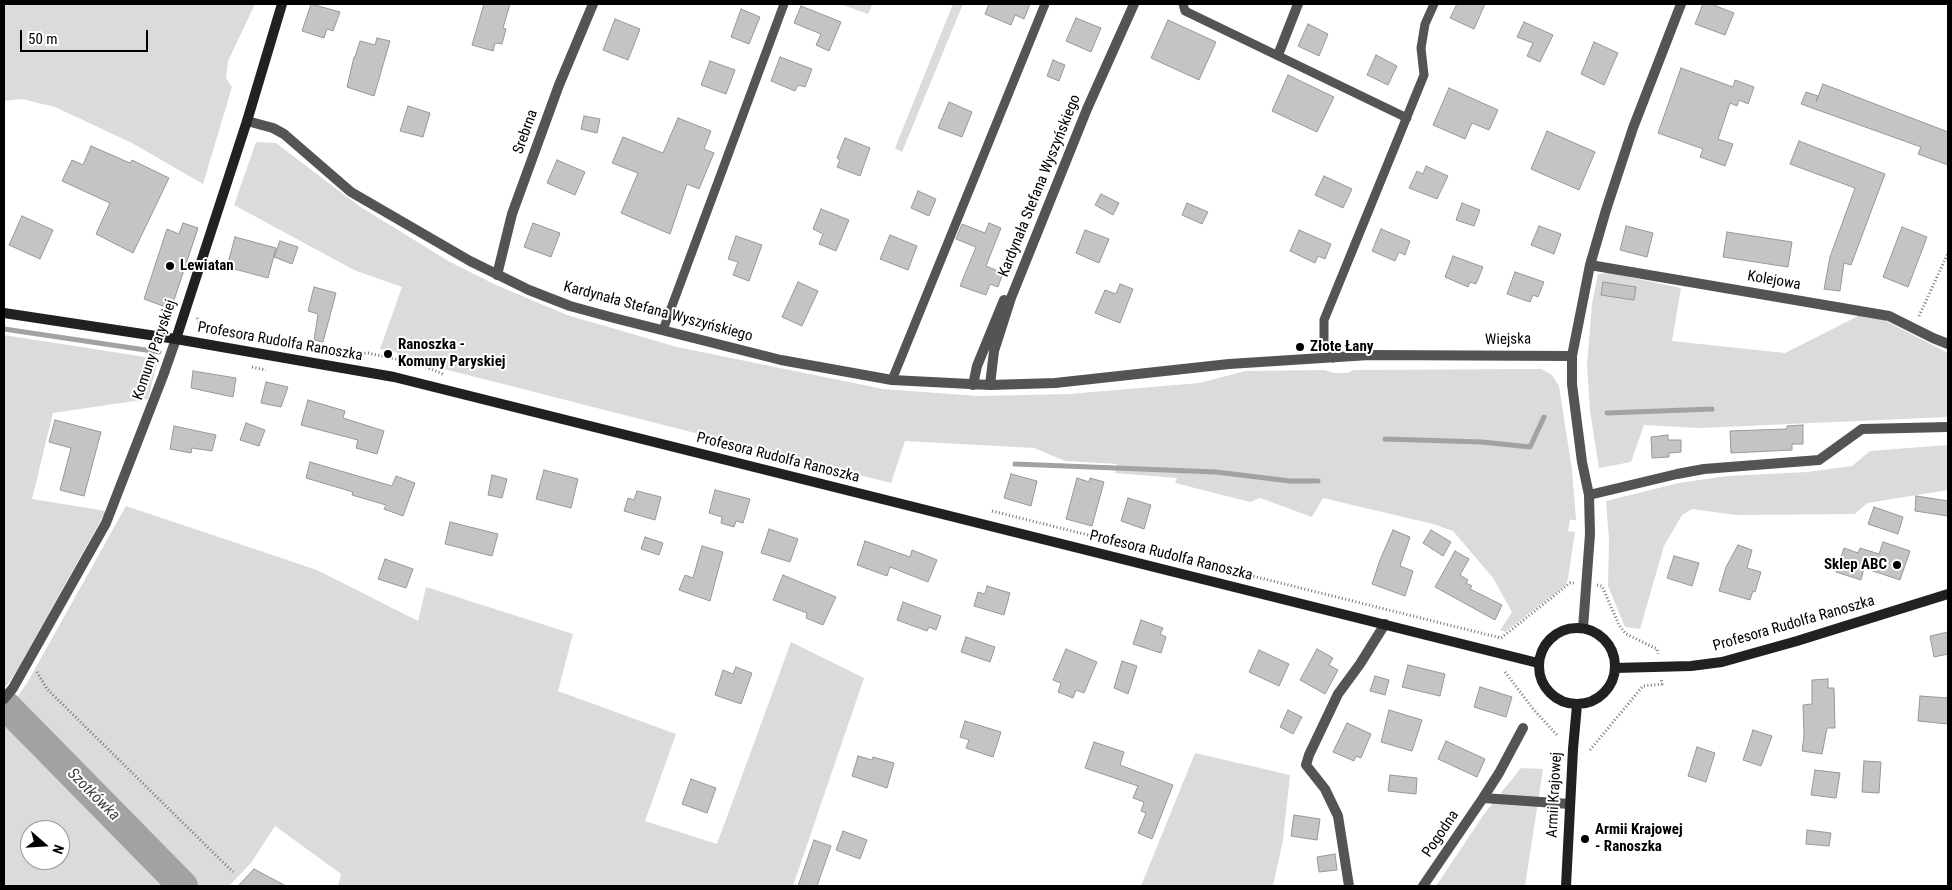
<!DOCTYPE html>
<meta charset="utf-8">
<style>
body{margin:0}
#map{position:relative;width:1952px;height:890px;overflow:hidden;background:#fff;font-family:"Roboto Condensed",sans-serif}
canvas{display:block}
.frame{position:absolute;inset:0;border:5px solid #000;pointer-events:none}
.north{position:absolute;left:20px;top:820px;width:50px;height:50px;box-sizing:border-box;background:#fff;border:1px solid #999;border-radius:50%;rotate:109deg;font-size:14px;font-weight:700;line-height:20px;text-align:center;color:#000}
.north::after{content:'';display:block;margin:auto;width:18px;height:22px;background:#000;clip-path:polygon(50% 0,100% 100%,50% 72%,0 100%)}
.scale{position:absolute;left:20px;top:30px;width:128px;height:22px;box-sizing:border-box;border:2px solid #000;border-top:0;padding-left:6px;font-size:15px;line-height:18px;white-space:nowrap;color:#000;-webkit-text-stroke:4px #fff;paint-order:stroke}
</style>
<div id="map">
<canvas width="1952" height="890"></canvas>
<div class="frame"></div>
<div class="north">N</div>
<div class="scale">50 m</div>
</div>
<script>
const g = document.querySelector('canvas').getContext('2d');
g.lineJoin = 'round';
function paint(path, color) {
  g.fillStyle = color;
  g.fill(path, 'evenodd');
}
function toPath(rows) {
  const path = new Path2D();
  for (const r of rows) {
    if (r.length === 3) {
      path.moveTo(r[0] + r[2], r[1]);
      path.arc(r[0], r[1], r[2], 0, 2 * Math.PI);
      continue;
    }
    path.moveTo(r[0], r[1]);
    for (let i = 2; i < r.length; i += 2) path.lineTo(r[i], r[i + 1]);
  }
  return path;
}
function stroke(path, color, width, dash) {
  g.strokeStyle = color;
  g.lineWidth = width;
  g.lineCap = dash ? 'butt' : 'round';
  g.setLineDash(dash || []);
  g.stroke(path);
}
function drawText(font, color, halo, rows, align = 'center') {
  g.font = font + ' "Roboto Condensed",sans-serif';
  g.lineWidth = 4;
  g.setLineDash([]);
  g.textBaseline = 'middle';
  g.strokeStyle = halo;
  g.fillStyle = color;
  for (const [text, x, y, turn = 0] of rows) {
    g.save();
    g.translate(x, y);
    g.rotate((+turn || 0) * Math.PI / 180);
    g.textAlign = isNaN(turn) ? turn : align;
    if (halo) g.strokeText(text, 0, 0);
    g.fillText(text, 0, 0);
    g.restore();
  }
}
const green = toPath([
 [4,4,255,4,228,61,226,78,232,87,203,184,132,143,55,107,22,99,4,101],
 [840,4,869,4,872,5,868,14],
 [953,4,963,4,902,152,895,148],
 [256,142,276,143,359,206,450,262,496,285,567,315,677,347,883,389,978,396,1069,394,1199,383,1246,371,1324,370,1334,373,1347,373,1354,370,1541,369,1552,375,1559,386,1572,470,1576,520,1570,520,1568,531,1575,532,1568,578,1566,585,1505,632,1500,630,1512,612,1493,578,1453,531,1433,524,1323,498,1312,517,1260,498,1250,502,1175,483,1177,478,1115,473,1117,464,1065,461,1034,448,905,441,891,483,397,357,397,352,380,349,402,287,354,270,234,205],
 [1610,273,1681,288,1672,341,1785,353,1862,314,1880,318,1948,353,1948,417,1699,428,1644,425,1631,462,1599,468,1590,411,1587,365,1592,304,1598,274],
 [4,335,158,359,148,399,53,413,32,499,106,511,16,672,4,689],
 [1948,445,1948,490,1867,503,1855,514,1736,515,1692,509,1682,515,1664,546,1640,629,1625,627,1608,586,1609,540,1606,501,1679,483,1727,476,1807,472,1852,466,1870,451],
 [126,506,317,570,418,621,426,587,573,634,558,691,676,734,645,821,717,844,791,642,864,678,793,886,338,886,341,874,275,826,251,863,229,886,4,886,4,711,17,697,27,683],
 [30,830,60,830,60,860,30,860],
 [1195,753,1290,775,1283,840,1273,886,1141,886],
 [1521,768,1543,769,1525,886,1436,886,1484,814]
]);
const stream = toPath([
 [4,329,159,352],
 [1607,413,1712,409],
 [1385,439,1482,442,1530,447,1544,417],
 [1015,464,1216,472,1290,481,1318,481]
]);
const river = toPath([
 [4,704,183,886]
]);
const building = toPath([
 [311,4,340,12,333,31,327,29,324,38,302,31,311,4],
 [484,4,510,4,503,28,506,29,502,44,495,43,493,51,472,45,484,4],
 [989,4,1030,4,1024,19,1015,15,1011,25,985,14,989,4],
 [1457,4,1485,4,1474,29,1450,18,1457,4],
 [1703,4,1711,4,1734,13,1725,35,1695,24,1703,4],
 [801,6,841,22,829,51,816,45,821,34,794,23,801,6],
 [741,9,760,17,749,44,731,37,741,9],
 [1076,18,1101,28,1091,52,1066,41,1076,18],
 [615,19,640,29,628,60,603,50,615,19],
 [1168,20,1216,42,1199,80,1151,58,1168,20],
 [1524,22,1553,35,1540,62,1527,56,1533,43,1517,37,1524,22],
 [1308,24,1328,34,1319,56,1298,46,1308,24],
 [377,38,390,41,374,96,347,87,354,57,355,57,360,41,375,45,377,38],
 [1594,42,1618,53,1604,85,1581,74,1594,42],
 [1376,55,1397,66,1388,85,1367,75,1376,55],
 [780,57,812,69,805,87,798,85,795,91,771,81,780,57],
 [1053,60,1065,65,1059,81,1047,76,1053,60],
 [710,61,735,70,726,94,701,85,710,61],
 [1681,68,1733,87,1735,80,1754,87,1748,104,1739,100,1737,106,1730,103,1718,139,1733,144,1725,166,1700,157,1703,149,1658,133,1681,68],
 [1288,75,1334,97,1317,132,1272,111,1288,75],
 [1823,84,1948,132,1948,165,1918,154,1921,147,1801,104,1806,92,1818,96,1816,102,1823,84],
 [1449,88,1498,110,1489,130,1472,123,1465,139,1433,125,1449,88],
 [949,102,972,112,962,137,938,128,949,102],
 [408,106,430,113,423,137,400,131,408,106],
 [584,116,600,119,597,133,581,129,584,116],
 [678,118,711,131,704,149,714,153,699,189,687,184,670,234,621,213,638,173,612,163,623,137,663,153,678,118],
 [1547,131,1595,152,1579,190,1531,169,1547,131],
 [845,138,870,148,860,176,837,167,840,160,837,158,845,138],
 [1799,141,1885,174,1851,265,1844,263,1840,291,1824,289,1830,257,1855,188,1790,164,1799,141],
 [91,146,130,163,132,160,169,178,133,253,96,234,110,203,62,181,72,160,83,165,91,146],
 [557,160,585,172,575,195,547,183,557,160],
 [1426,166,1448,176,1437,199,1409,188,1417,171,1423,174,1426,166],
 [1324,176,1352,189,1343,208,1315,195,1324,176],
 [918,191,936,199,929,216,911,208,918,191],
 [1101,194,1119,203,1113,215,1095,205,1101,194],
 [1187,203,1208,212,1202,224,1182,215,1187,203],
 [1462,203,1480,210,1474,226,1456,220,1462,203],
 [821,209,849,220,836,251,819,244,823,234,813,229,821,209],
 [22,216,53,230,40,259,9,245,22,216],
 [183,223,198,228,171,309,144,299,167,229,179,234,183,223],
 [533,223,560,233,551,257,524,247,533,223],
 [989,223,1001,228,986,266,1003,273,998,287,990,284,986,295,960,286,976,247,956,239,962,224,985,233,989,223],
 [1539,226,1561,234,1554,254,1531,245,1539,226],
 [1626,226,1653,233,1647,257,1620,250,1626,226],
 [1902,227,1927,237,1908,287,1883,277,1902,227],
 [1381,229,1410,241,1405,255,1399,252,1395,261,1372,251,1381,229],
 [1085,230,1109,239,1099,263,1076,253,1085,230],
 [1299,230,1331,244,1325,259,1318,256,1315,263,1290,251,1299,230],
 [1727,232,1792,242,1788,267,1723,257,1727,232],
 [890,235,917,246,908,270,880,259,890,235],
 [736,236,762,245,749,281,733,275,738,262,728,259,736,236],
 [235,237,276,248,268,278,227,267,235,237],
 [280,241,298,247,292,264,274,257,280,241],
 [1453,256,1483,267,1476,284,1470,282,1468,287,1445,277,1453,256],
 [1515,272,1544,282,1538,297,1533,295,1530,302,1507,294,1515,272],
 [798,282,818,291,802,326,782,317,798,282],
 [1603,282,1636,287,1634,300,1601,295,1603,282],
 [1120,284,1133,289,1120,323,1095,313,1105,290,1116,294,1120,284],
 [314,287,336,293,323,342,314,340,318,314,308,311,314,287],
 [193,371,236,378,233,397,191,388,193,371],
 [266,382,288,387,281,407,261,403,266,382],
 [308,400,345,411,343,418,384,431,377,454,356,448,358,440,301,425,308,400],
 [55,420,101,432,84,496,60,490,71,448,49,442,55,420],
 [246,423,265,430,259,446,240,440,246,423],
 [1803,425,1803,444,1792,444,1792,450,1731,453,1730,431,1787,429,1787,426,1803,425],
 [174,426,216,435,212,451,192,448,191,453,170,449,174,426],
 [1668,435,1668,440,1681,440,1681,452,1669,453,1669,457,1652,458,1651,437,1668,435],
 [310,462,392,486,396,476,415,483,403,516,384,509,386,505,352,495,353,492,306,478,310,462],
 [544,470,578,479,571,508,536,499,544,470],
 [1011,474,1037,481,1031,506,1004,498,1011,474],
 [492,475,507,479,502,498,488,495,492,475],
 [1077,478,1089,482,1090,478,1104,482,1092,526,1066,519,1077,478],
 [715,490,750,499,743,523,736,521,734,527,721,523,722,517,709,513,715,490],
 [637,491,661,497,655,520,624,511,628,498,634,500,637,491],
 [1916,496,1948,501,1948,516,1915,511,1916,496],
 [1128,498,1151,505,1144,529,1121,521,1128,498],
 [1874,507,1903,517,1898,534,1868,524,1874,507],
 [450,522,498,534,492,556,445,544,450,522],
 [769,529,798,539,790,562,761,553,769,529],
 [1393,530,1410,537,1400,566,1413,571,1405,596,1372,584,1380,560,1393,530],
 [1431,530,1451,542,1443,556,1423,543,1431,530],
 [645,537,663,543,659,555,641,549,645,537],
 [865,541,910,557,912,550,937,560,928,582,890,567,887,576,857,565,865,541],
 [1883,542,1910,551,1900,580,1864,568,1861,580,1836,572,1844,548,1858,553,1860,548,1879,554,1883,542],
 [1738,545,1752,550,1747,568,1761,572,1755,592,1753,591,1750,600,1719,591,1726,567,1738,545],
 [702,546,723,552,710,601,679,590,685,575,693,578,702,546],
 [1455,551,1469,559,1460,575,1468,580,1466,583,1472,586,1470,589,1502,605,1495,620,1435,587,1455,551],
 [1674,556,1699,563,1692,586,1667,578,1674,556],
 [385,559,413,569,406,588,378,579,385,559],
 [783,575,836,597,823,625,806,618,807,613,773,600,783,575],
 [987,586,1010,593,1004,615,974,606,978,592,985,594,987,586],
 [903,602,941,616,936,630,929,627,927,631,897,620,903,602],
 [1141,620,1163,628,1160,634,1166,637,1161,653,1133,644,1141,620],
 [1948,632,1948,654,1934,657,1930,636,1948,632],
 [966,637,995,647,990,662,961,652,966,637],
 [1066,649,1097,662,1084,693,1076,690,1073,698,1058,692,1061,683,1053,680,1066,649],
 [1317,649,1333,658,1329,665,1338,670,1325,694,1300,680,1317,649],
 [1259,650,1289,664,1279,686,1249,672,1259,650],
 [1122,661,1137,666,1128,694,1114,688,1122,661],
 [1408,665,1445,674,1440,696,1402,687,1408,665],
 [736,667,752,673,741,704,715,695,723,670,733,674,736,667],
 [1375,676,1389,680,1385,695,1370,691,1375,676],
 [1828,679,1828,688,1834,688,1835,728,1827,728,1822,754,1802,751,1804,736,1803,705,1812,704,1812,680,1828,679],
 [1480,687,1512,697,1506,717,1474,707,1480,687],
 [1920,696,1948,698,1948,724,1918,721,1920,696],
 [1288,710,1302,717,1293,734,1280,727,1288,710],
 [1389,710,1422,720,1412,751,1381,742,1389,710],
 [965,721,1001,732,993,757,966,748,969,740,960,737,965,721],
 [1347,723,1371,734,1361,758,1356,756,1354,761,1333,752,1347,723],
 [1753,730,1772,736,1761,766,1743,760,1753,730],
 [1446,741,1485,759,1477,777,1438,759,1446,741],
 [1094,742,1124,752,1120,765,1173,785,1152,839,1138,833,1146,813,1141,811,1144,802,1133,798,1138,786,1085,768,1094,742],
 [1697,747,1715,753,1706,782,1688,776,1697,747],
 [858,756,872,760,873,757,894,763,887,788,852,776,858,756],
 [1864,761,1881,762,1879,793,1862,792,1864,761],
 [1815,770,1840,773,1836,798,1811,795,1815,770],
 [1390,775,1417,778,1416,794,1388,791,1390,775],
 [691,779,716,788,707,813,682,804,691,779],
 [1294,815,1320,819,1317,840,1291,836,1294,815],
 [1807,830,1831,833,1829,846,1806,844,1807,830],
 [843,831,867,840,860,859,836,850,843,831],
 [814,840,831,846,817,886,798,886,814,840],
 [1335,854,1337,870,1319,872,1317,857,1335,854],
 [254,869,286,886,238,886,254,869]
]);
const path = toPath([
 [1919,316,1948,253],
 [197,318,203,330],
 [347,354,368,353,419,364,445,375],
 [252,367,266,370],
 [992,511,1501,638,1570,583,1574,583],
 [1597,585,1602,586,1619,625,1626,634,1657,649,1658,654],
 [37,672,47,689,233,872],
 [1505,672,1534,710,1557,735],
 [1590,750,1643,686,1662,684,1661,678]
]);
const lane = toPath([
 [1183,4,1185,11,1407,118],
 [663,330,784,4],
 [1333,358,1324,342,1324,320,1424,75,1421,48,1425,24,1434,4],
 [892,380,1045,4]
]);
const street = toPath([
 [1278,55,1298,4],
 [247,121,273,128,284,134,351,192,470,261,529,290,570,306,614,318,781,360,892,380,990,385,1055,383,1229,364,1369,355,1572,356],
 [1590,265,1889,316,1933,338,1948,344],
 [497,275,512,214,559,85,593,4],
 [973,385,977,366,1004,300],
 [990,385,994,351,1011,298,1087,109,1134,4],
 [1589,495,1582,462,1572,384,1572,356,1590,265,1606,210,1633,128,1681,4],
 [1583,628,1590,534,1589,495,1677,474,1704,469,1819,460,1862,429,1948,427],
 [4,699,13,688,106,523,163,376,176,339],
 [1483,798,1499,773,1523,728],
 [1349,886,1338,816,1325,789,1306,765,1309,755,1338,694,1360,664,1385,624],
 [1423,886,1483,798,1570,804]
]);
const secondary = toPath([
 [4,313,176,339,394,377,1538,663],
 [176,339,247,121,282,4],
 [1577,666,38],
 [1615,668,1691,666,1722,662,1797,641,1948,594],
 [1566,886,1573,749,1577,705]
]);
const markers = [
 [170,266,5,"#000"],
 [1300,347,5,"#000"],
 [388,354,5,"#000"],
 [1897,565,5,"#000"],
 [1585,839,5,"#000"]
];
const streetNames = [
 ["Srebrna",526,132,-70],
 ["Kardynała Stefana Wyszyńskiego",1040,186,-68],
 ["Kolejowa",1774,281,10],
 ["Kardynała Stefana Wyszyńskiego",658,312,15],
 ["Wiejska",1508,340,-1],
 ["Profesora Rudolfa Ranoszka",280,342,10],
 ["Komuny Paryskiej",155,350,-71],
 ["Profesora Rudolfa Ranoszka",778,458,14],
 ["Profesora Rudolfa Ranoszka",1171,556,14],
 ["Profesora Rudolfa Ranoszka",1794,624,-16],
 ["Armii Krajowej",1555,795,-87],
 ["Pogodna",1441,834,-56]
];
const poiNames = [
 ["Lewiatan",180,266],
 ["Ranoszka -",398,345],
 ["Komuny Paryskiej",398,362],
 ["Złote Łany",1310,347],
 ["Sklep ABC",1887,565,"right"],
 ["Armii Krajowej",1595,830],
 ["- Ranoszka",1595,847]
];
const waterNames = [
 ["Szotkówka",93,795,45]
];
paint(green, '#dbdbdb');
stroke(stream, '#a2a2a2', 5);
stroke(river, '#a2a2a2', 30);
paint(building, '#c4c4c4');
stroke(building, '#989898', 1);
stroke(path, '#767676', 3, [1, 2.5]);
stroke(lane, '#545454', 9);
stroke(street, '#545454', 10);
stroke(secondary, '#212121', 10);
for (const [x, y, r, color] of markers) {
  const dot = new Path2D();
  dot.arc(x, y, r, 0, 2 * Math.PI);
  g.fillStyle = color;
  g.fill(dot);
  stroke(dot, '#fff', 2);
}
drawText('15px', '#000', '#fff', streetNames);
drawText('bold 15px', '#000', '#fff', poiNames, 'left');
drawText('italic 16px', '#434343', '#fff', waterNames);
</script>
